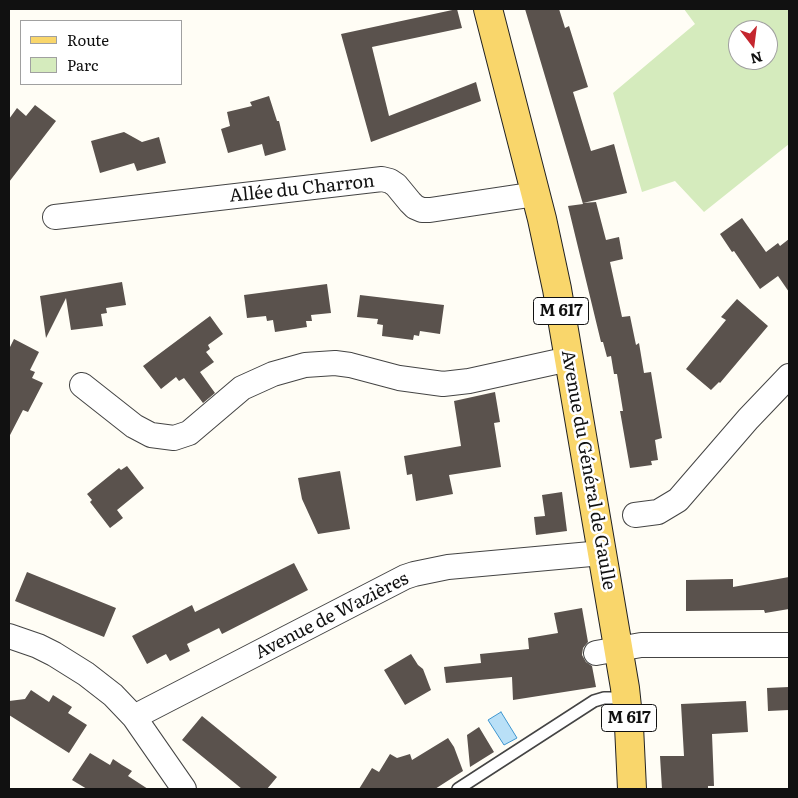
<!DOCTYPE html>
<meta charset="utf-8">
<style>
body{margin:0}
#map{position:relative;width:798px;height:798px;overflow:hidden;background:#fffdf5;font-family:Literata,serif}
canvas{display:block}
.frame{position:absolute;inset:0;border:10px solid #111;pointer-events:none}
.legend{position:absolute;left:20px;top:20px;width:162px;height:65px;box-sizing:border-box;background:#fff;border:1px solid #a0a0a0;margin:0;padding:6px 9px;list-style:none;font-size:15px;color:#111}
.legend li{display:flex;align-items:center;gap:10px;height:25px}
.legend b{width:25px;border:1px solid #a0a0a0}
.north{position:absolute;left:728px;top:20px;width:50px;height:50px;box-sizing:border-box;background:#fff;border:1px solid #a0a0a0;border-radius:50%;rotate:165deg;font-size:14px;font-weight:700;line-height:20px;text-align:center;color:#111}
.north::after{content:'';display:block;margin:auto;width:18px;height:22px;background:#c4262e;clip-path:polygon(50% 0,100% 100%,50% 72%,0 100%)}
</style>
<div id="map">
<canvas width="798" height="798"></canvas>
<div class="frame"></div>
<ul class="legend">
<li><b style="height:6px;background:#f9d66b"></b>Route</li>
<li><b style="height:14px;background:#d5ebbd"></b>Parc</li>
</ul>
<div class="north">N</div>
</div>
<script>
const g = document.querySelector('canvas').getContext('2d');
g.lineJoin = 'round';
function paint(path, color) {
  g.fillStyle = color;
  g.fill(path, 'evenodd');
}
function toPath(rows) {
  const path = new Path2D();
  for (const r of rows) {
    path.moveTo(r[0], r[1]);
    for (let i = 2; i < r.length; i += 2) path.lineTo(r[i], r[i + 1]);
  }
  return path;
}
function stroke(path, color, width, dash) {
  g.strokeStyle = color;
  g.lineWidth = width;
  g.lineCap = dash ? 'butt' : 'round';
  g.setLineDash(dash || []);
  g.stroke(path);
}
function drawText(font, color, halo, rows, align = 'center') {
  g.font = font + ' Literata,serif';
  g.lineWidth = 5;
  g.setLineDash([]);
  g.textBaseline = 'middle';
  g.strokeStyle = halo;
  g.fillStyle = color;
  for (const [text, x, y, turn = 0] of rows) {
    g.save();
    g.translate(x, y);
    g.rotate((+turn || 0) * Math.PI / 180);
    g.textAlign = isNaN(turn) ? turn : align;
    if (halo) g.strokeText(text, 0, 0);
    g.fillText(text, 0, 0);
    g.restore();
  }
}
const green = toPath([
 [684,9,789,9,789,144,704,212,675,181,642,192,613,93,695,24],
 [738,30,768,30,768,60,738,60]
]);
const water = toPath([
 [501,712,517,738,504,745,488,720,501,712]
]);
const building = toPath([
 [457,9,462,28,372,47,389,116,476,82,481,101,371,142,341,34],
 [525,9,559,9,565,28,569,26,588,87,573,92,591,151,614,144,627,193,583,203,596,202,606,240,619,237,623,259,610,262,622,317,630,316,636,345,639,343,644,373,651,372,662,438,655,440,658,460,651,461,652,465,630,468,620,411,623,411,617,374,614,374,611,356,607,357,603,342,601,342,568,206,583,204],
 [269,96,277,121,279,121,286,150,265,156,262,144,228,153,221,129,230,126,227,112,252,106,250,102],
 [35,105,56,121,9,182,9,119,17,108,26,116],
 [124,132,142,142,159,137,166,163,137,171,134,163,100,173,91,141],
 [742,218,766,252,778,243,780,246,789,239,789,292,778,276,760,289,734,251,732,252,720,234],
 [122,282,126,305,106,308,107,313,101,314,103,326,71,330,66,298,46,338,40,296],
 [327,284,331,313,311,315,312,321,306,321,307,327,275,332,273,320,267,321,266,316,247,318,244,295],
 [360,295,444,305,440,334,420,331,419,336,414,335,413,340,382,336,383,325,377,324,378,319,357,317],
 [737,299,768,326,720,383,719,382,711,390,686,369,726,320,721,317],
 [210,316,223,334,208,345,210,349,206,352,214,362,200,372,215,393,203,403,184,378,179,381,176,377,161,389,143,366],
 [14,339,39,352,30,370,35,372,32,378,43,383,28,412,23,410,9,437,9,349],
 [495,392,500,422,494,423,501,467,449,475,453,494,416,501,412,474,407,475,404,456,461,446,454,401],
 [127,466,144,488,117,510,123,518,110,528,90,502,92,500,87,494,119,468,121,470],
 [340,471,350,529,318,534,302,499,298,478],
 [562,492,567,531,536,535,534,517,545,516,542,495],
 [294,563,308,590,222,634,219,628,187,644,190,651,170,661,166,654,147,664,132,636,192,605,195,612],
 [27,572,116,608,104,637,15,601],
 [789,577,789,609,765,613,764,610,686,611,686,580,733,579,733,587],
 [582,608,588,642,583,648,582,655,586,662,592,666,596,687,513,700,512,677,446,683,444,667,481,663,480,654,529,649,528,638,558,633,554,613],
 [411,654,418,665,423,669,431,690,405,705,384,670],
 [789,687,789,710,768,711,767,688],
 [31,690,49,702,53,695,72,707,68,713,87,725,69,753,9,715,9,701,25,699],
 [746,701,748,732,712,734,714,786,708,786,708,789,662,789,660,756,684,756,681,704],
 [202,716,277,777,267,789,242,789,182,740],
 [479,727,494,752,470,767,467,735],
 [448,738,454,747,463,771,435,789,359,789,372,768,379,772,390,754,397,758,410,754,412,760],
 [90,753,110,765,113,759,122,765,132,771,128,776,148,789,87,789,72,780]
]);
const lane = toPath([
 [458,789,594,701,604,698,627,698]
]);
const street = toPath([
 [55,217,382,179,390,181,396,185,410,202,415,207,422,210,430,210,536,194],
 [82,385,134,426,151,435,174,438,189,433,242,388,273,374,305,365,335,363,350,365,399,378,443,384,469,381,569,359],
 [635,515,658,512,678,500,748,419,789,376],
 [9,636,38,646,54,654,86,674,113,695,134,717,184,789],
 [596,653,641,645,789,645],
 [134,717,405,577,414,574,448,567,602,553]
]);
const primary = toPath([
 [488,9,542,219,557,289,625,688,629,726,632,789]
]);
const shields = [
 [561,311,55],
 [629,718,55]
];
const shieldNames = [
 ["M 617",561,311],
 ["M 617",629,718]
];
const streetNames = [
 ["Allée du Charron",302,189,-6],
 ["Avenue du Général de Gaulle",588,470,80],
 ["Avenue de Wazières",332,616,-27]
];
paint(green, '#d5ebbd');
paint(water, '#b9e0f7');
stroke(water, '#3f96cf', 1);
paint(building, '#5a524d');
stroke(lane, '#444', 14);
stroke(street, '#444', 26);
stroke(primary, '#222', 30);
stroke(lane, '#fff', 11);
stroke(street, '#fff', 24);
stroke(primary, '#f9d66b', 28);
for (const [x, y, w] of shields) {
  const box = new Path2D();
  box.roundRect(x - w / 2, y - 13.5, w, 27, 4);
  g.fillStyle = '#fff';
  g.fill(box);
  stroke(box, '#111', 1);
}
drawText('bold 16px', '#111', null, shieldNames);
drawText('18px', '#111', '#fff', streetNames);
</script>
